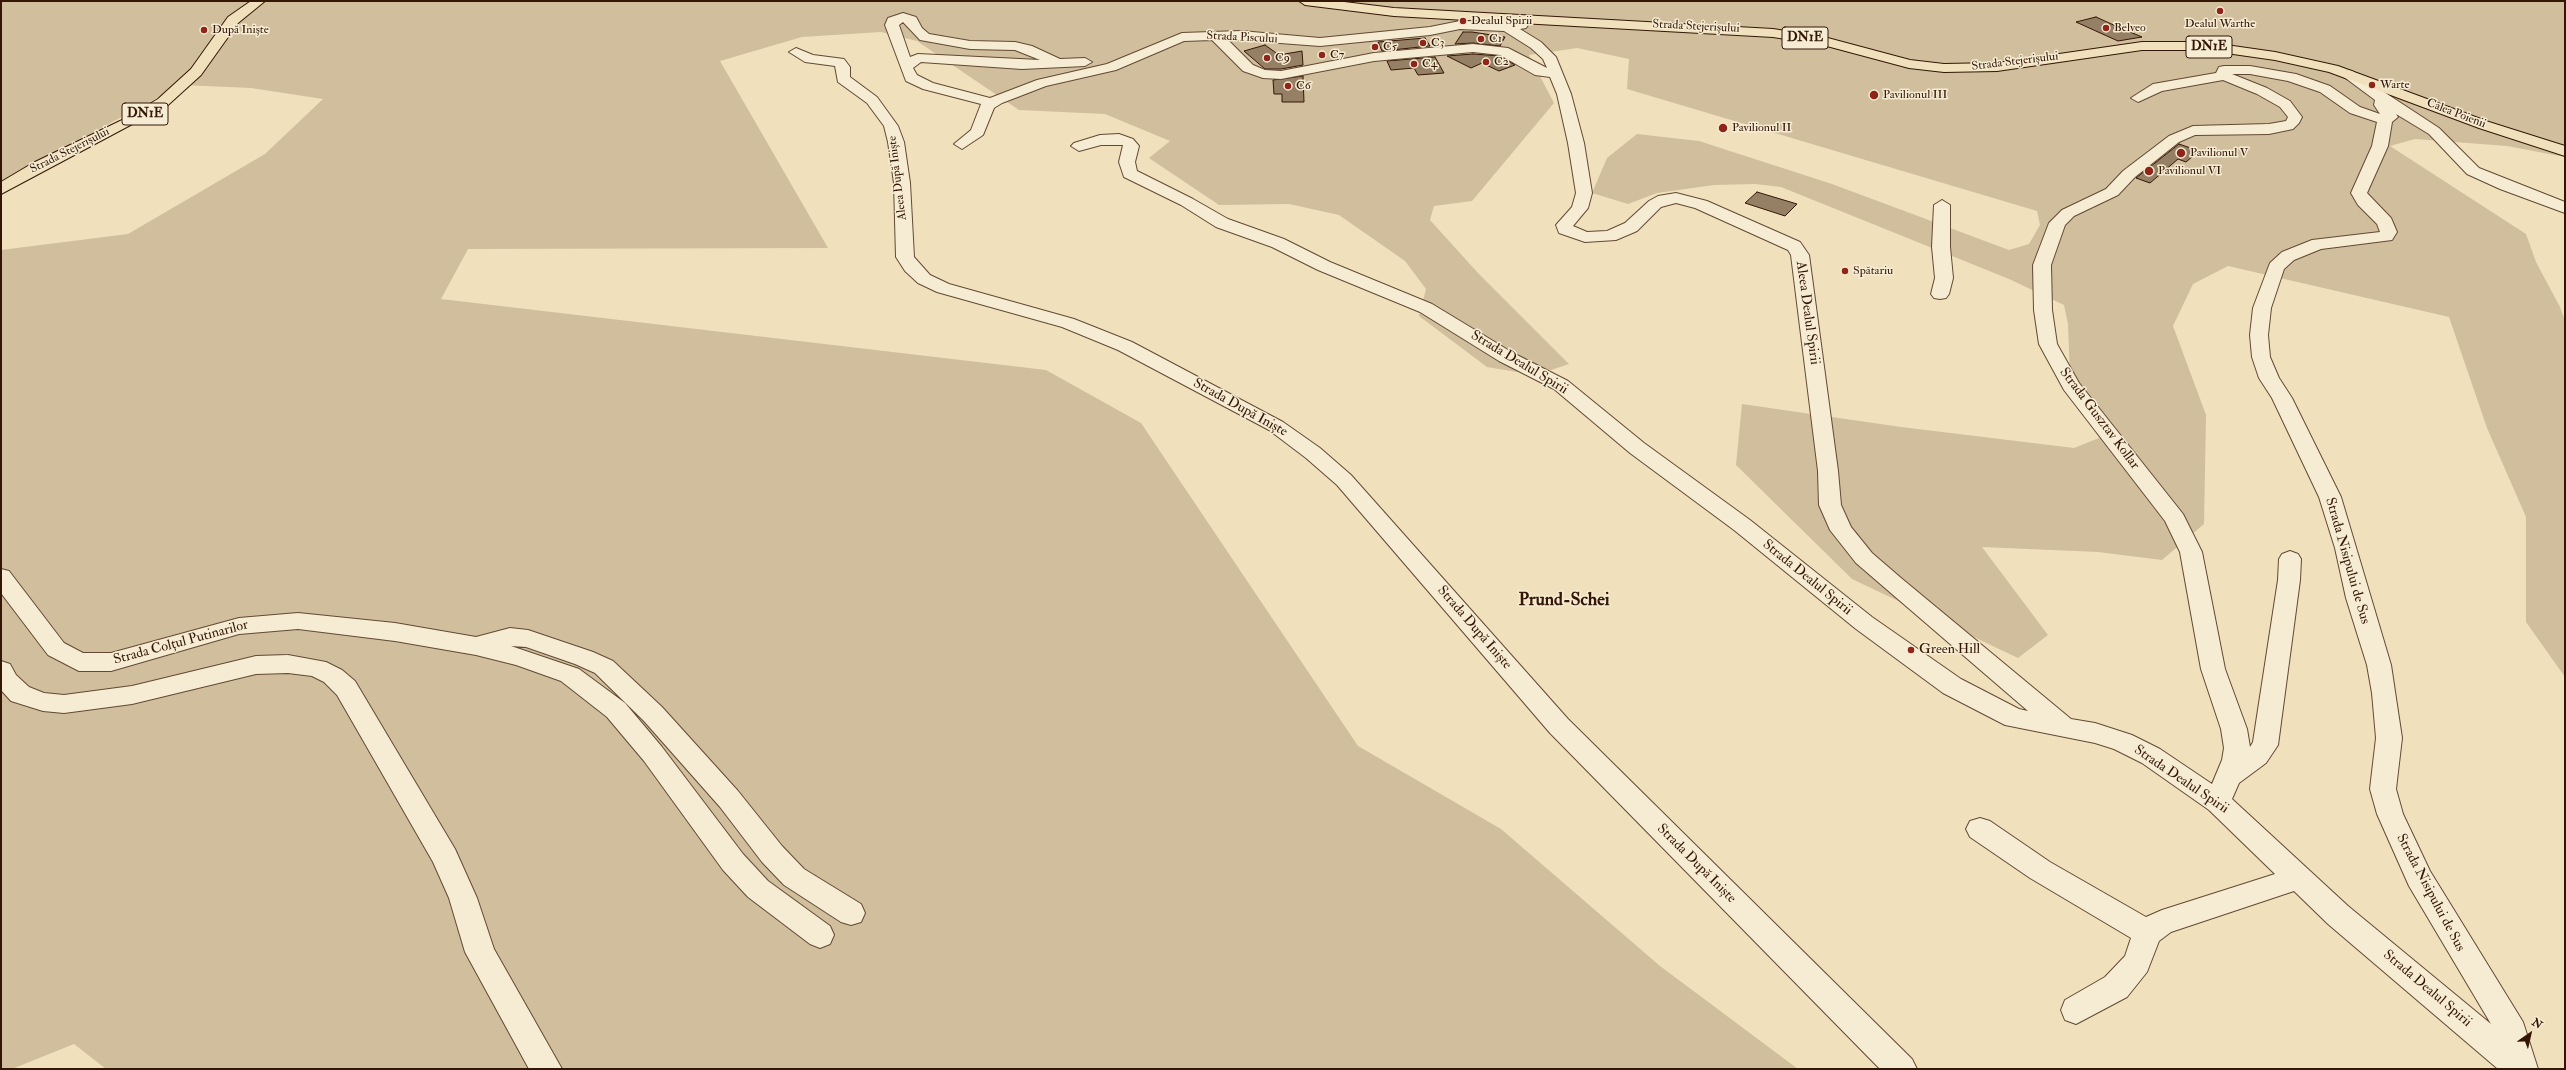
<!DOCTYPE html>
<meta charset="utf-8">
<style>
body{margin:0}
#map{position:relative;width:2566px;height:1070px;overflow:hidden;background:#f0e1bc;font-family:"IM FELL Double Pica",serif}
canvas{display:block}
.frame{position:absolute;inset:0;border:2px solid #341606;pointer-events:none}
.north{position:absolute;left:2510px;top:1014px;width:40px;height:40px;-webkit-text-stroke:3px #f5ecd3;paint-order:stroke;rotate:34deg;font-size:11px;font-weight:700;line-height:16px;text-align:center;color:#341606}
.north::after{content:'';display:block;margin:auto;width:14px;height:18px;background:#341606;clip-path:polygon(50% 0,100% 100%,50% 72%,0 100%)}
</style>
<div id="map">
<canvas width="2566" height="1070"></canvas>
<div class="frame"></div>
<div class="north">N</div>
</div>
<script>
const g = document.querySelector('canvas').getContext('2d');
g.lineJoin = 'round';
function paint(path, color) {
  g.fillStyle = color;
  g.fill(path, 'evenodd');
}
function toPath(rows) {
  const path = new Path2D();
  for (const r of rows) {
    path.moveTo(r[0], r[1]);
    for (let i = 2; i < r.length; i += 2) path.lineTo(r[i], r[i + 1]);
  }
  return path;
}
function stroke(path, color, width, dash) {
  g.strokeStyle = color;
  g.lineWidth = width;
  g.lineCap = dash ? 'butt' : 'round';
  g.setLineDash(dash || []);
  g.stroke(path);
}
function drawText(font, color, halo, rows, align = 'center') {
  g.font = font + ' "IM FELL Double Pica",serif';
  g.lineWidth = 3;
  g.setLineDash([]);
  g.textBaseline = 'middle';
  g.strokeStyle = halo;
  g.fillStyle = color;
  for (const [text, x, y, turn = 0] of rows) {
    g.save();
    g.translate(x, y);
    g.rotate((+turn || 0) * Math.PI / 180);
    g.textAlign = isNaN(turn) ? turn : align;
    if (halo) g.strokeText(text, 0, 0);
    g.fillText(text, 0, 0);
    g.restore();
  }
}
const green = toPath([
 [1,1,2565,1,2565,157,2507,146,2415,139,2390,146,2526,234,2536,262,2560,307,2565,321,2565,677,2526,622,2526,517,2487,428,2449,317,2228,266,2193,284,2173,326,2206,415,2204,524,2162,560,2098,552,1982,547,2048,635,2018,658,1852,579,1736,465,1742,404,1901,427,2074,448,2099,438,2070,379,2068,324,2064,305,2009,279,1781,187,1755,184,1714,185,1657,193,1628,204,1592,193,1607,158,1637,134,1699,141,1832,184,2009,250,2029,244,2040,225,2037,211,1627,89,1629,59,1577,48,1529,55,1554,103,1472,201,1434,206,1430,220,1478,273,1569,364,1551,370,1517,372,1487,367,1419,316,1426,289,1405,261,1339,215,1289,204,1219,205,1149,158,1170,141,1105,114,1019,110,917,41,881,32,802,37,720,61,828,248,468,249,441,299,1046,370,1141,423,1358,746,1501,829,1660,966,1798,1069,106,1069,74,1044,12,1069,1,1069,1,250,128,234,265,154,323,99,251,88,181,85,1,182]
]);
const building = toPath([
 [2096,17,2118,27,2142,37,2118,41,2076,22,2096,17],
 [1463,32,1472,32,1505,37,1500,46,1473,43,1455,44,1463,32],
 [1425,38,1430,46,1382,51,1378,42,1425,38],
 [1265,45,1279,55,1302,51,1303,65,1281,69,1265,69,1244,51,1265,45],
 [1473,54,1500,56,1515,65,1499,71,1482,63,1471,68,1447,56,1473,54],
 [1435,57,1444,73,1418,75,1414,68,1391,70,1387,61,1435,57],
 [1303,76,1304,102,1282,102,1282,94,1274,94,1273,80,1303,76],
 [2179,144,2199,151,2186,162,2178,159,2150,183,2136,178,2179,144],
 [1757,192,1797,204,1785,216,1745,203,1757,192]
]);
const minor = toPath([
 [903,13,916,17,922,28,929,34,970,41,1015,42,1032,46,1060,59,1085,58,1092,62,1085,66,1022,69,921,62,913,68,917,75,933,83,990,98,1037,80,1107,64,1182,33,1241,31,1320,38,1430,27,1460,21,1526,22,1528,25,1526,28,1520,29,1541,42,1556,57,1571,94,1584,143,1592,193,1588,208,1573,226,1587,232,1607,231,1625,223,1649,201,1658,196,1676,193,1707,201,1800,242,1809,255,1838,471,1841,505,1851,527,1872,553,1901,578,2071,719,2095,723,2132,735,2160,749,2212,784,2222,760,2224,748,2221,729,2201,669,2180,552,2165,521,2064,390,2039,344,2034,310,2033,265,2049,223,2062,210,2106,189,2123,171,2169,136,2193,126,2269,124,2286,121,2288,117,2280,107,2257,94,2223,80,2162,91,2138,102,2131,98,2153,84,2216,73,2219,67,2224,66,2250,66,2296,74,2330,86,2360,107,2380,114,2374,105,2375,100,2340,74,2347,70,2352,71,2439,128,2479,168,2565,202,2565,213,2500,189,2467,174,2429,134,2396,114,2398,117,2392,122,2388,146,2367,193,2391,218,2397,232,2392,240,2321,249,2294,260,2284,269,2271,308,2268,335,2270,357,2279,378,2292,398,2341,497,2391,665,2402,738,2396,789,2403,814,2430,871,2523,1022,2538,1069,2498,1069,2328,924,2294,891,2171,932,2159,941,2147,972,2127,997,2076,1024,2065,1020,2061,1010,2065,1000,2105,977,2125,956,2131,938,2030,878,1970,837,1966,829,1970,821,1980,818,1990,821,2050,862,2146,917,2162,910,2275,874,2209,810,2142,763,2114,749,2095,743,2005,725,1943,693,1856,629,1734,530,1630,453,1554,389,1499,361,1420,312,1318,270,1272,247,1216,227,1181,205,1124,177,1119,162,1123,145,1101,145,1079,151,1071,146,1074,143,1100,135,1119,134,1133,139,1139,146,1135,162,1137,171,1193,199,1228,219,1284,239,1330,262,1432,304,1513,353,1568,381,1644,443,1750,520,1872,617,1961,679,2019,709,2028,711,1856,563,1830,530,1819,505,1818,471,1791,255,1788,250,1695,208,1676,203,1661,207,1637,231,1616,240,1585,242,1559,233,1556,225,1572,207,1576,193,1568,143,1557,94,1550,77,1535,75,1500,55,1473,52,1374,61,1281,79,1263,78,1243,71,1212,40,1184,41,1116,70,1046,86,1002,103,994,108,983,135,962,149,954,144,971,130,981,104,923,89,906,81,885,25,888,18,903,13],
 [903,22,920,40,970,49,1015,50,1040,60,918,54,910,57,899,25,903,22],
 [1460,29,1504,31,1531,48,1543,59,1547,68,1508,48,1473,44,1374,53,1281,71,1265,70,1253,65,1227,39,1320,46,1430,35,1460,29],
 [2232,74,2250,74,2288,81,2320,92,2350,113,2377,122,2372,146,2351,193,2358,205,2377,224,2380,232,2312,240,2282,252,2270,263,2253,308,2250,335,2252,357,2259,378,2272,398,2319,497,2335,548,2346,598,2367,665,2372,693,2376,738,2370,789,2377,814,2409,886,2491,1024,2348,906,2232,799,2239,783,2266,763,2278,745,2300,580,2301,559,2298,554,2290,551,2282,554,2279,559,2278,580,2253,742,2250,747,2247,729,2225,669,2202,552,2183,514,2079,383,2057,344,2052,310,2051,265,2065,225,2074,216,2118,195,2135,177,2179,142,2195,135,2269,134,2293,129,2299,123,2302,117,2290,101,2267,88,2232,74],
 [796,48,813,55,844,59,850,67,850,77,877,97,898,126,904,142,910,183,914,257,930,275,949,284,1074,319,1132,342,1283,422,1320,448,1351,475,1568,719,1912,1059,1917,1069,1880,1069,1550,733,1337,485,1306,458,1269,430,1118,350,1062,327,937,292,918,283,905,271,896,257,894,183,888,142,884,126,867,103,838,82,835,66,805,62,789,52,796,48],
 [1942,200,1950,205,1950,247,1953,278,1949,294,1946,298,1940,299,1934,298,1931,294,1935,278,1932,247,1934,205,1942,200],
 [1,569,9,571,64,643,83,653,111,653,239,618,298,613,395,623,476,637,510,628,528,630,593,652,613,661,662,707,738,791,782,846,804,869,861,904,865,913,861,922,851,925,841,922,784,885,762,862,720,807,644,721,595,673,575,664,526,647,511,646,579,669,625,703,662,747,743,854,768,881,830,926,834,935,830,944,820,948,810,944,748,897,723,870,644,761,607,717,561,681,516,665,476,655,395,641,298,629,239,634,111,671,79,671,48,655,1,593,1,569],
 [288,655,326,662,342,670,355,681,455,849,477,898,494,949,562,1069,529,1069,465,952,449,898,433,862,337,695,324,682,312,676,288,673,256,674,132,704,64,713,43,711,11,701,1,690,1,661,10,664,16,675,29,687,44,693,64,695,132,686,256,656,288,655]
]);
const major = toPath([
 [251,1,265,1,238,23,201,75,168,105,1,194,1,182,33,163,120,121,158,99,191,69,228,17,251,1],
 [1299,1,1336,1,1394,8,1773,29,1824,37,1910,60,1944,64,1997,63,2142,42,2188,42,2233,46,2275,52,2338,66,2489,122,2565,146,2565,156,2479,128,2329,72,2275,60,2233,54,2188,50,2142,50,1997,71,1944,72,1909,68,1823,45,1773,37,1394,16,1305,5,1299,1]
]);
const markers = [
 [2220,11,4,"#8f2418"],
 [1463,21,4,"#8f2418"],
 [2106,28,4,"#8f2418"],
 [204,30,4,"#8f2418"],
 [1481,39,4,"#8f2418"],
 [1423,43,4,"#8f2418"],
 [1375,47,4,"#8f2418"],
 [1322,55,4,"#8f2418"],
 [1267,58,4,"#8f2418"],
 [1486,62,4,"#8f2418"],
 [1414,64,4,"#8f2418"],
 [2372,85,4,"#8f2418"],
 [1288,86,4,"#8f2418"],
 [1874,95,5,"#8f2418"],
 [1723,128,5,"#8f2418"],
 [2181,153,5,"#8f2418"],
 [2149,171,5,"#8f2418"],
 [1845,271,4,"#8f2418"],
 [1911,650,4,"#8f2418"]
];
const farPoinames = [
 ["Dealul Spirii",1471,21],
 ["Dealul Warthe",2220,24,"center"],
 ["Belveo",2114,28],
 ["După Iniște",212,30],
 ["C1",1489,39],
 ["C3",1431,43],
 ["C5",1383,47],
 ["C7",1330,55],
 ["C9",1275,58],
 ["C2",1494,62],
 ["C4",1422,64],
 ["Warte",2380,85],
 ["C6",1296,86],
 ["Pavilionul III",1883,95],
 ["Pavilionul II",1732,128],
 ["Pavilionul V",2190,153],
 ["Pavilionul VI",2158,171],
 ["Spătariu",1853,271]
];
const farStreetnames = [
 ["Strada Stejerișului",1696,27,3],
 ["Strada Piscului",1242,38,3],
 ["Strada Stejerișului",2015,62,-7],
 ["Calea Poienii",2456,114,21],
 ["Strada Stejerișului",70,151,-27],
 ["Aleea După Iniște",898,178,-97]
];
const shields = [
 [1805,38,46],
 [2209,47,46],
 [145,114,46]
];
const shieldNames = [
 ["DN1E",1805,38],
 ["DN1E",2209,47],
 ["DN1E",145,114]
];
const streetNames = [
 ["Aleea Dealul Spirii",1807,313,82],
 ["Strada Dealul Spirii",1519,363,31],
 ["Strada După Iniște",1240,408,29],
 ["Strada Gusztav Kollar",2099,419,53],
 ["Strada Nisipului de Sus",2347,561,74],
 ["Strada Dealul Spirii",1807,578,39],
 ["Strada După Iniște",1474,628,49],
 ["Strada Colțul Putinarilor",181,643,-15],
 ["Strada Dealul Spirii",2181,780,34],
 ["Strada După Iniște",1696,864,45],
 ["Strada Nisipului de Sus",2430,893,62],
 ["Strada Dealul Spirii",2427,989,40]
];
const poiNames = [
 ["Green Hill",1919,650]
];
const districtNames = [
 ["Prund-Schei",1564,601]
];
paint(green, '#d0be9d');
paint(building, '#968065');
stroke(building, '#341606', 1);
stroke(minor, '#634934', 2);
stroke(major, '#341606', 2);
paint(minor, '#f5ecd3');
paint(major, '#f0e1bc');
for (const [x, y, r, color] of markers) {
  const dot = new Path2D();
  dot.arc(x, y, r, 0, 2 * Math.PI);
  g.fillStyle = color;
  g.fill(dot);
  stroke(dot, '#f5ecd3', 1.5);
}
drawText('12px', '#341606', '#f5ecd3', farPoinames, 'left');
drawText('12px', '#341606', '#f5ecd3', farStreetnames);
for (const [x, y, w] of shields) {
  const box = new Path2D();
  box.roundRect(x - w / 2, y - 11, w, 22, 3);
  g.fillStyle = '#f5ecd3';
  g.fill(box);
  stroke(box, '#341606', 1);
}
drawText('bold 13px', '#341606', null, shieldNames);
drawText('14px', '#341606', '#f5ecd3', streetNames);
drawText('14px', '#341606', '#f5ecd3', poiNames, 'left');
drawText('bold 18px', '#341606', '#f5ecd3', districtNames);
</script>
